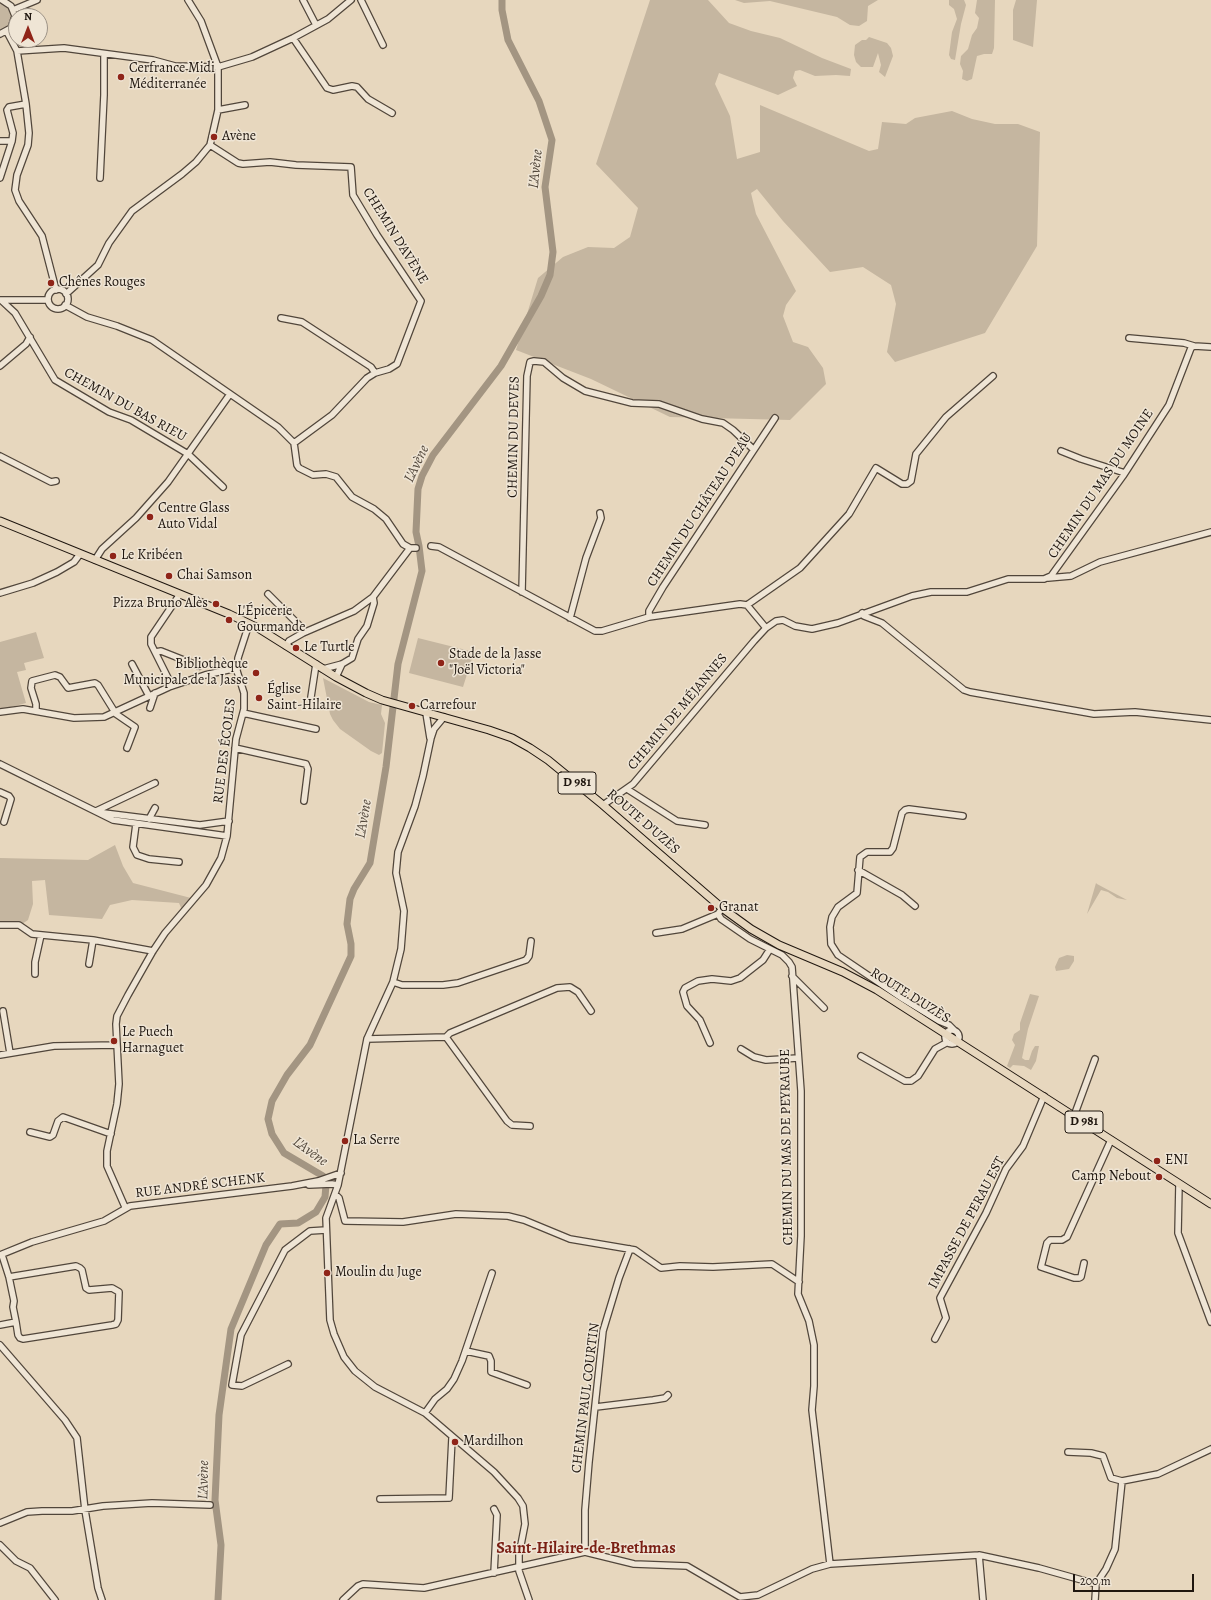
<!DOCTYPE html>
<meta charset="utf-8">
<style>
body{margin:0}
#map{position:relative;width:1211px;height:1600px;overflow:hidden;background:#e7d7be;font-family:Alegreya,serif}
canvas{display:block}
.north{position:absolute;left:8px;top:8px;width:40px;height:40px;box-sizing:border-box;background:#efe5d5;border:1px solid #9c9286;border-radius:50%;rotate:0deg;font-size:11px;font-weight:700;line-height:16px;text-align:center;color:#1f160f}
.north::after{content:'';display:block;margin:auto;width:14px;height:18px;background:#8f2418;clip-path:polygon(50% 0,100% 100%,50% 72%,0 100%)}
.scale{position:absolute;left:1073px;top:1574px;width:121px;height:18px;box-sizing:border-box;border:2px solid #1f160f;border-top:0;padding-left:5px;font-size:12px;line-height:14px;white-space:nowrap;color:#1f160f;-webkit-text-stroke:3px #efe5d5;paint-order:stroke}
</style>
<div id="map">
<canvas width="1211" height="1600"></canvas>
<div class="north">N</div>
<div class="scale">200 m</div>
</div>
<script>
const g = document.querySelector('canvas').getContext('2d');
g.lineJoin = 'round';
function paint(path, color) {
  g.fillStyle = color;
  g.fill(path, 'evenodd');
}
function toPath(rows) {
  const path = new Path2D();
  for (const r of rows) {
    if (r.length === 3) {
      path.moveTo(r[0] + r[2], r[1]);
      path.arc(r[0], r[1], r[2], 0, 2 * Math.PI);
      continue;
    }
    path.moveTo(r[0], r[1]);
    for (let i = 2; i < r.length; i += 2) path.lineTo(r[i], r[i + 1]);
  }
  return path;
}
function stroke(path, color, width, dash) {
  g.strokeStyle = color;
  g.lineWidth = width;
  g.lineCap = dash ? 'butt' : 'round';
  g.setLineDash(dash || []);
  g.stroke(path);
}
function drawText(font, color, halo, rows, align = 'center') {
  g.font = font + ' Alegreya,serif';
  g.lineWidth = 3;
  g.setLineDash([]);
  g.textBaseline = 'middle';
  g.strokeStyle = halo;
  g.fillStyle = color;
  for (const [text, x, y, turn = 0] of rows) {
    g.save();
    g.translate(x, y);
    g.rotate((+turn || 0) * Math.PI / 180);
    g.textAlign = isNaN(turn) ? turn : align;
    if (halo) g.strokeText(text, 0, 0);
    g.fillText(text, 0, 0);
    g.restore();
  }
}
const green = toPath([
 [650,0,708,0,729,23,751,31,780,38,822,58,851,69,850,76,836,75,815,76,800,70,795,71,793,78,797,86,778,95,719,73,715,84,730,116,737,159,760,152,760,105,869,151,878,149,882,122,906,124,915,118,952,111,972,119,995,124,1018,124,1040,132,1037,246,985,333,895,362,887,352,896,304,891,285,863,267,830,272,783,221,757,189,751,193,756,214,796,291,786,305,783,316,793,342,808,347,823,368,826,384,790,420,670,417,591,379,516,350,538,278,563,257,588,247,614,248,630,237,638,208,596,164],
 [735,0,878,0,868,6,867,21,859,26,850,25,837,17,770,1,744,3],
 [949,0,964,0,966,5,961,24,955,60,951,59,949,55,952,32,957,19,954,9,949,5],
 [977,0,995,0,994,48,992,54,984,54,977,56,972,79,967,81,962,79,963,71,960,64,961,56,968,49,972,35,977,28,979,18,975,13],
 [1016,0,1037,0,1033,47,1013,40,1013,10],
 [0,3,8,8,11,18,7,27,0,31],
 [869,37,887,43,891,48,893,56,885,77,879,72,881,65,878,53,873,67,861,67,856,62,854,55,855,45,862,40,866,40],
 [36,632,44,658,24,663,26,670,17,672,26,703,0,710,0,642],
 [418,638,474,652,463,687,409,673],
 [323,678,369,702,382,705,381,714,385,723,382,753,379,755,371,751,340,729,333,720,330,714],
 [115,845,123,866,133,883,191,898,182,910,179,903,132,900,110,905,102,919,49,915,45,880,32,881,33,904,28,920,22,924,0,924,0,858,88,860],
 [1096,883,1097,884,1127,900,1117,898,1108,892,1101,890,1087,914],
 [1067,955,1074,956,1074,961,1069,969,1056,971,1055,967,1059,958],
 [1030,994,1039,996,1028,1029,1022,1058,1025,1060,1029,1060,1032,1051,1035,1046,1039,1046,1036,1061,1031,1070,1024,1066,1013,1065,1010,1068,1007,1066,1015,1045,1012,1040,1014,1034,1020,1030,1020,1023]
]);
const river = toPath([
 [218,1600,221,1545,215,1500,219,1415,231,1329,266,1245,280,1224,298,1223,316,1212,325,1197,326,1185,323,1176,284,1153,272,1134,268,1119,272,1101,287,1075,310,1045,351,956,351,944,347,924,350,899,354,889,370,863,386,767,398,664,422,571,419,546,416,532,418,489,422,476,433,455,501,366,541,296,550,275,553,252,545,187,552,140,539,101,508,40,502,10,502,0]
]);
const minor = toPath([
 [303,0,316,25],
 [361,0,383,45],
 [13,10,37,0],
 [7,32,17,51,26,104,29,133,28,145,17,175,15,190,19,201,42,236,56,290],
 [0,34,11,28,15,16,11,6,2,0],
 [293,38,327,88,333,90,352,86,357,87,368,99,392,113],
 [17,51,64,48,153,60,175,66,218,67,252,57,293,38,328,19,351,0],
 [218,110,245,105],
 [0,141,12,141],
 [210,145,238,163,243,164,270,162,296,165,351,167,353,195,377,235,421,301,397,364,389,369,375,373,367,378,332,415,294,443],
 [0,178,12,141,13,133,7,110,9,107,26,104],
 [100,178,104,95,104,55],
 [58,299,10],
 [66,294,98,265,109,243,132,211,182,174,196,162,210,145,218,110,218,67,201,21,188,0],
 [0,300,48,300],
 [2,301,15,313,55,380,109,412,131,420,188,454,223,487],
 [65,305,87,317,117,326,152,340,278,427,294,443,297,465,299,468,313,475,326,474,336,477,352,497,374,509,386,519,403,544,410,548,416,548],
 [281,318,302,322,371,367,375,373],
 [1129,338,1184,343,1194,346],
 [0,366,26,344,30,337],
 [1061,451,1081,459,1125,473],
 [0,456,51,482,56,481],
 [431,546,439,547,595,631,602,631,649,617,740,604,747,605,766,628],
 [95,560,102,549,136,518,168,482,230,394],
 [1048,578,1071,576,1100,562,1211,532],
 [522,592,527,376,530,362,534,361,544,362,563,378,585,391,632,403,659,404,702,419,723,423,733,430,753,449],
 [0,593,33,583,57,572,74,562,80,554],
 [268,594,299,625,303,633],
 [747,605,800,568,849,514,876,468,902,484,907,484,911,481,916,454,946,417,993,376],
 [862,613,864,616,882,623,964,690,970,692,1094,714,1135,712,1211,720],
 [649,617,649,611,663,587,775,418],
 [570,618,586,558,601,518,600,513],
 [286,646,289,641,303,633,354,611,373,597],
 [156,652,161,651,199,666],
 [132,664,149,696],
 [323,669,342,664,352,658,358,639,367,626,374,603,373,597,410,548],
 [336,677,342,664],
 [172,686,151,644,151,637,180,594],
 [311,697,316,664],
 [150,708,155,693],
 [36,711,36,704,31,688,32,681,55,675,60,677,68,688,95,683,98,685,116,714,135,727,127,748],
 [0,712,23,709,74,718,104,717,169,687,205,675,237,668],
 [243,713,316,729],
 [426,713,430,738],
 [444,717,434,729,431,738,423,776,415,806,398,852,396,873,404,911,401,949,393,982,367,1039,338,1185,326,1218,330,1320,334,1334,344,1357,355,1371,375,1387,425,1413,494,1472,518,1498,523,1506,525,1524,519,1555,519,1571,529,1600],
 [235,748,306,764,308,769,304,801],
 [0,764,113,820,227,836],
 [627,789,677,821,705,825],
 [0,792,9,796,11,799,4,822],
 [603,805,633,784,754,641,766,628,776,621,783,620,795,626,812,629,838,623,912,596,931,592,967,592,1008,579,1044,579,1051,576,1123,476,1169,405,1191,348,1194,346,1211,347],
 [96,811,155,783],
 [104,813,200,825,229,821],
 [149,819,155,808],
 [136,824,133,847,137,855,149,859,179,862],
 [858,870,902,895,915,906],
 [722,908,718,914,721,919,750,939,782,955,789,962,792,967,801,1091,801,1236,798,1294,809,1321,814,1345,814,1386,812,1410,830,1564],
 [0,925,19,925,32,934,93,940,153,951],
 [656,933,682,929,718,914],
 [89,964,93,940],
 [35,974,35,962,41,935],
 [792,976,824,1008],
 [393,982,402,985,443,985,458,983,526,960,529,956,531,941],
 [3,1011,10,1053],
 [952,1037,7],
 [954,1030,949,1025,939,1021,903,999,838,955,831,944,830,927,832,917,838,907,857,893,860,857,867,852,890,852,893,848,902,813,905,810,909,809,963,816],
 [446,1037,507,1121,512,1125,530,1126],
 [367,1039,446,1037,450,1033,557,988,570,987,578,992,591,1011],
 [710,1043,700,1020,687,1006,683,992,685,988,698,981,712,979,731,981,740,978,763,960,770,949],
 [741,1049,754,1057,766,1060,798,1058],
 [0,1055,54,1046,117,1045],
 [861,1056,905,1081,911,1081,918,1076,935,1049,946,1043],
 [1074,1116,1095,1059],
 [30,1132,50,1137,53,1135,58,1121,63,1117,111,1134],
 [1179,1184,1178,1233,1211,1322],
 [309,1185,332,1184,338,1185],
 [335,1194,339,1198,345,1221,403,1222,456,1214,508,1216,524,1220,570,1239,635,1250,661,1268,680,1266,713,1267,772,1264,799,1282],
 [125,1207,107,1166,107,1151,117,1104,119,1084,116,1024,117,1016,128,995,153,951,165,933,206,885,221,858,227,836,236,739,244,709,244,693,237,671,238,658,249,624],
 [0,1255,32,1242,104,1221,130,1206,292,1186,318,1181,341,1173],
 [2,1255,9,1277,14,1301,13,1307,16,1322,18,1335,20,1338,23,1339,112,1325,116,1324,118,1320,119,1292,112,1288,89,1290,86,1288,82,1270,80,1268,76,1266,9,1277],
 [1084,1263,1081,1277,1079,1278,1074,1278,1041,1267,1047,1243,1050,1240,1062,1240,1067,1237,1111,1140],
 [0,1325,16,1322],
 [935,1339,946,1318,940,1298,986,1213,1006,1169,1023,1146,1044,1096],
 [0,1345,65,1420,77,1438,85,1510,98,1588,102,1600],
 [466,1351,489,1356,491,1361,491,1372,527,1385],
 [288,1364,242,1386,232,1385,241,1335,285,1250,310,1231,326,1230],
 [596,1407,653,1400,665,1398,668,1395],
 [425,1413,435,1399,447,1389,454,1379,462,1361,492,1273],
 [1068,1452,1091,1453,1103,1456,1111,1478,1122,1481,1158,1474,1211,1449],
 [380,1499,449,1498,452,1438],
 [494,1509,497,1515,494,1573],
 [0,1523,27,1512,42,1511,72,1511,103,1506,152,1503,210,1505],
 [0,1545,16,1561,30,1568,55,1600],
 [585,1552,585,1510,589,1462,603,1331,619,1278,630,1249],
 [979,1555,983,1600],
 [343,1600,358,1586,363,1584,424,1588,585,1552,634,1564,687,1566,740,1597,758,1595,812,1569,830,1564,979,1555,1039,1568,1096,1584],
 [1095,1600,1096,1584,1106,1569,1115,1549,1122,1481]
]);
const major = toPath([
 [0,521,229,614,258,628,336,677,366,693,382,700,489,730,512,738,530,748,548,760,603,805,722,908,751,929,779,945,843,972,877,990,1211,1204]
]);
const markers = [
 [121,77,4,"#8f2418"],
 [214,137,4,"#8f2418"],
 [51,283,4,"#8f2418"],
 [150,517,4,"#8f2418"],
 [113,556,4,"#8f2418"],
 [169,576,4,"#8f2418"],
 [216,604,4,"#8f2418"],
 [229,620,4,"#8f2418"],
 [296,648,4,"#8f2418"],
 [441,663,4,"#8f2418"],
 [256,673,4,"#8f2418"],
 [259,698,4,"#8f2418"],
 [412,706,4,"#8f2418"],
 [711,908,4,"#8f2418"],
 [114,1041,4,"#8f2418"],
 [345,1141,4,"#8f2418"],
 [1157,1161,4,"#8f2418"],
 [1159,1177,4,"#8f2418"],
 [327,1273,4,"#8f2418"],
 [455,1442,4,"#8f2418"]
];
const shields = [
 [577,783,38],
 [1084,1122,38]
];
const shieldNames = [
 ["D 981",577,783],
 ["D 981",1084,1122]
];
const poiNames = [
 ["Cerfrance Midi",129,69],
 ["Méditerranée",129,85],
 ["Avène",222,137],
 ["Chênes Rouges",59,283],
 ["Centre Glass",158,509],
 ["Auto Vidal",158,525],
 ["Le Kribéen",121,556],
 ["Chai Samson",177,576],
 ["Pizza Bruno Alès",208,604,"right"],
 ["L'Épicerie",237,612],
 ["Gourmande",237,628],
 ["Le Turtle",304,648],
 ["Stade de la Jasse",449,655],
 ["\"Joël Victoria\"",449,671],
 ["Bibliothèque",248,665,"right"],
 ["Municipale de la Jasse",248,681,"right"],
 ["Église",267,690],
 ["Saint-Hilaire",267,706],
 ["Carrefour",420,706],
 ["Granat",719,908],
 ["Le Puech",122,1033],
 ["Harnaguet",122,1049],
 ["La Serre",353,1141],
 ["ENI",1165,1161],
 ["Camp Nebout",1151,1177,"right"],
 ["Moulin du Juge",335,1273],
 ["Mardilhon",463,1442]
];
const streetNames = [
 ["CHEMIN D'AVÈNE",395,236,58],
 ["CHEMIN DU BAS RIEU",125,405,29],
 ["CHEMIN DU DEVES",514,437,-89],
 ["CHEMIN DU MAS DU MOINE",1101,484,-56],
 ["CHEMIN DU CHÂTEAU D'EAU",700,510,-57],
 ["CHEMIN DE MÉJANNES",678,712,-50],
 ["RUE DES ÉCOLES",225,751,-83],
 ["ROUTE D'UZÈS",643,822,41],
 ["ROUTE D'UZÈS",910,996,32],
 ["CHEMIN DU MAS DE PEYRAUBE",787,1147,-91],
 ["RUE ANDRÉ SCHENK",200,1186,-7],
 ["IMPASSE DE PERAU EST",967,1223,-62],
 ["CHEMIN PAUL COURTIN",586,1398,-83]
];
const waterNames = [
 ["L'Avène",536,169,-84],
 ["L'Avène",417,464,-65],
 ["L'Avène",364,819,-80],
 ["L'Avène",310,1152,36],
 ["L'Avène",204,1480,-89]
];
const quarterNames = [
 ["Saint-Hilaire-de-Brethmas",586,1549]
];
paint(green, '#c5b6a0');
stroke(river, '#a39582', 7);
stroke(minor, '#51463b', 8);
stroke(major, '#1f160f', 9);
stroke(minor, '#efe5d5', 5.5);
stroke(major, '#e7d7be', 7);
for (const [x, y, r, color] of markers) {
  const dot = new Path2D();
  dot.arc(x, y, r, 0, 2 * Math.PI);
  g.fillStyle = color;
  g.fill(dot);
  stroke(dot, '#efe5d5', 1.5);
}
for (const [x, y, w] of shields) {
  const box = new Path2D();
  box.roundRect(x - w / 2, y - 11, w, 22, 3);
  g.fillStyle = '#efe5d5';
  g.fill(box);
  stroke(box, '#1f160f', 1);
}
drawText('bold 13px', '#1f160f', null, shieldNames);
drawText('14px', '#1f160f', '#efe5d5', poiNames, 'left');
drawText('14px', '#1f160f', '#efe5d5', streetNames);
drawText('italic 15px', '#54493d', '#efe5d5', waterNames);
drawText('bold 16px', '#7a1f14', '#efe5d5', quarterNames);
</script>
